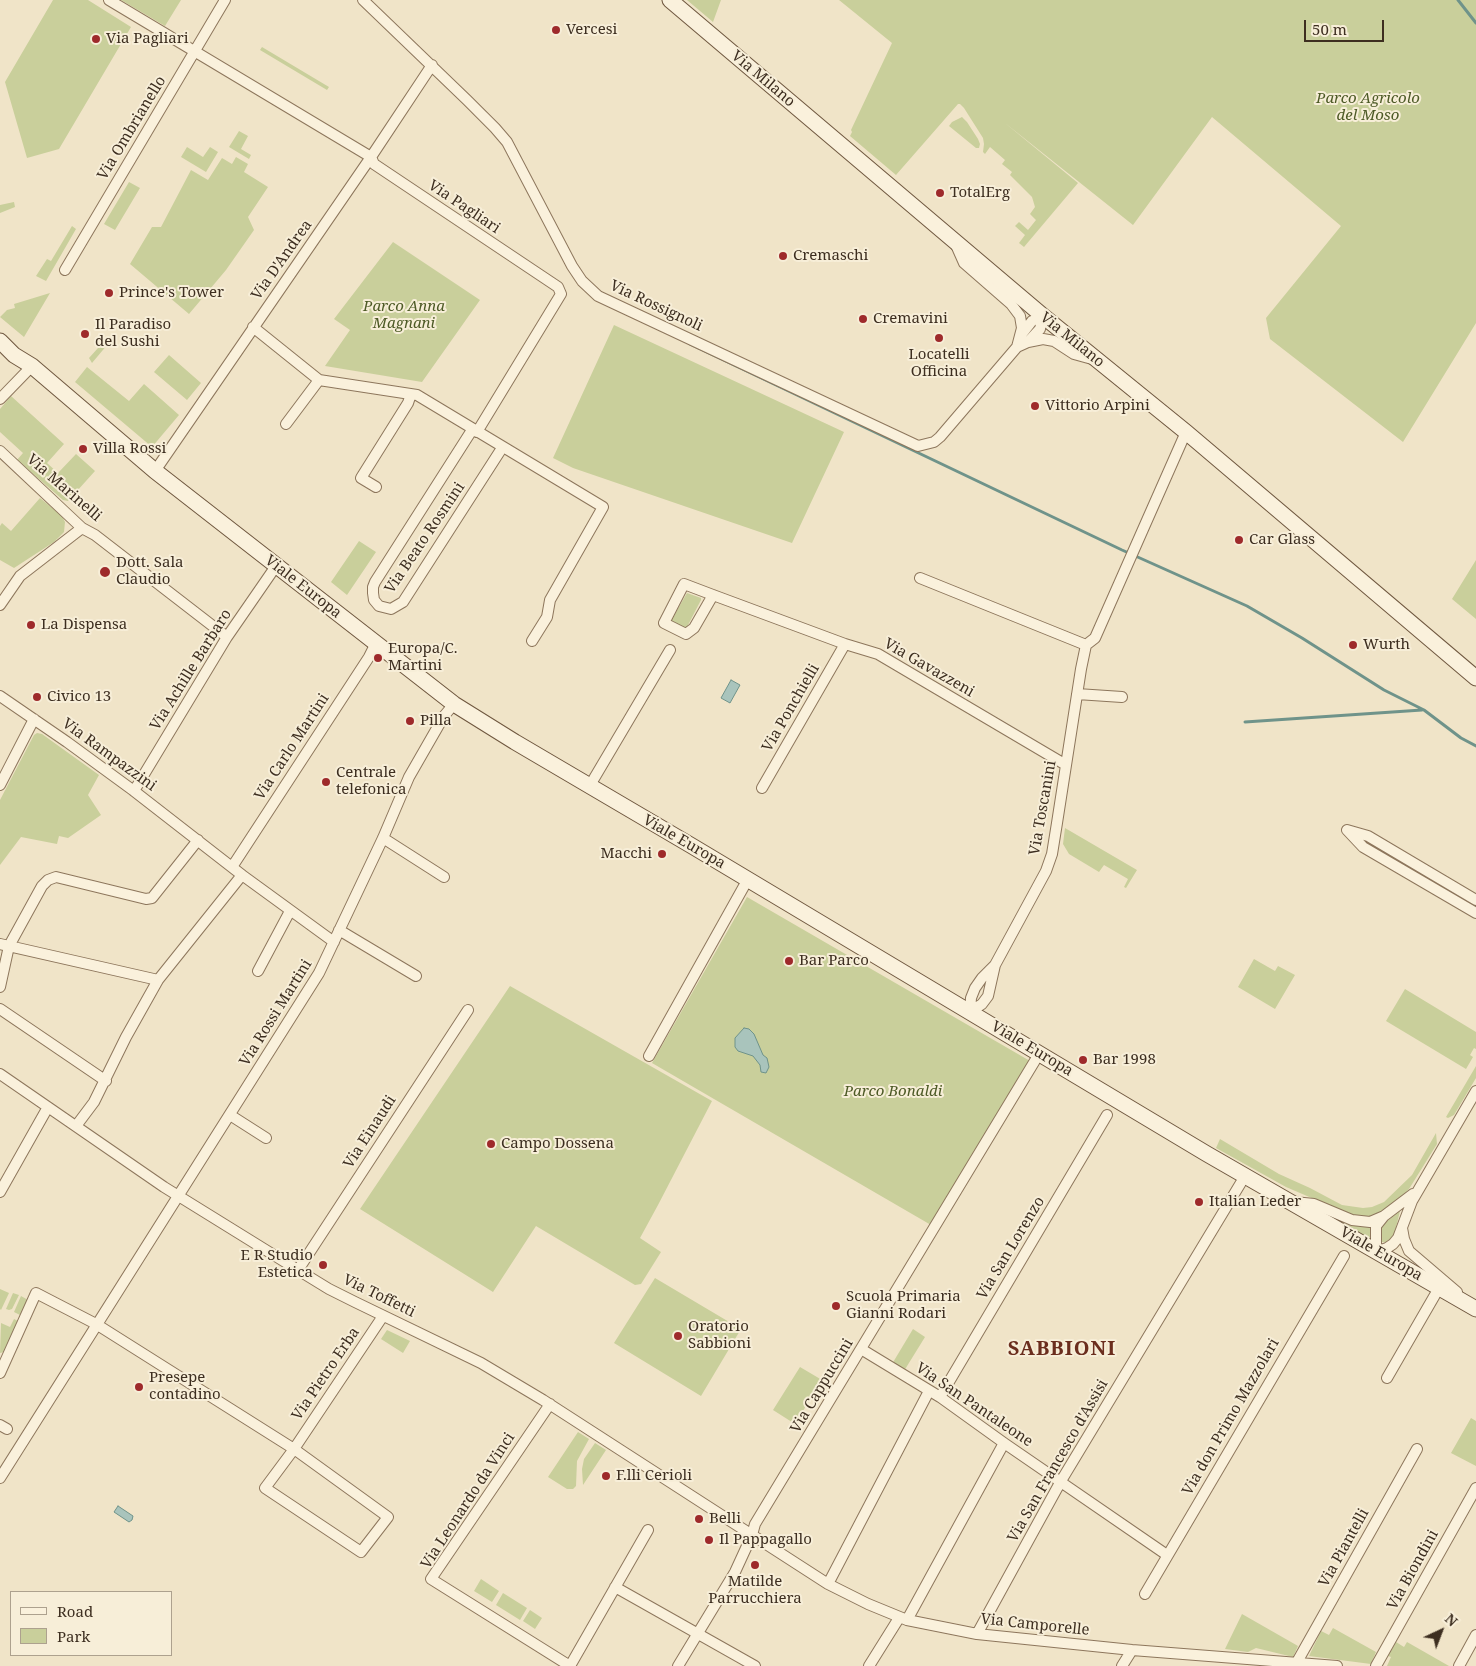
<!DOCTYPE html>
<style>
body{margin:0}
#map{position:relative;width:1476px;height:1666px;overflow:hidden;background:#f0e4c8;font-family:"Noto Serif",serif}
canvas{display:block}
.legend{position:absolute;left:10px;top:1591px;width:162px;height:65px;box-sizing:border-box;background:#f7eed8;border:1px solid #ada18e;margin:0;padding:6px 9px;list-style:none;font-size:15px;color:#3d2e20}
.legend li{display:flex;align-items:center;gap:10px;height:25px}
.legend b{width:25px;border:1px solid #ada18e}
.north{position:absolute;left:1416px;top:1606px;width:50px;height:50px;-webkit-text-stroke:4px #f7eed8;paint-order:stroke;rotate:43deg;font-size:14px;font-weight:700;line-height:20px;text-align:center;color:#3d2e20}
.north::after{content:'';display:block;margin:auto;width:18px;height:22px;background:#3d2e20;clip-path:polygon(50% 0,100% 100%,50% 72%,0 100%)}
.scale{position:absolute;left:1304px;top:20px;width:80px;height:22px;box-sizing:border-box;border:2px solid #3d2e20;border-top:0;padding-left:6px;font-size:15px;line-height:18px;white-space:nowrap;color:#3d2e20;-webkit-text-stroke:4px #f7eed8;paint-order:stroke}
</style>
<div id="map">
<canvas width="1476" height="1666"></canvas>
<ul class="legend">
<li><b style="height:6px;background:#faf1dc"></b>Road</li>
<li><b style="height:14px;background:#c9cf9b"></b>Park</li>
</ul>
<div class="north">N</div>
<div class="scale">50 m</div>
</div>
<script>
const g = document.querySelector('canvas').getContext('2d');
g.lineJoin = 'round';
function paint(path, color) {
  g.fillStyle = color;
  g.fill(path, 'evenodd');
}
function toPath(rows) {
  const path = new Path2D();
  for (const r of rows) {
    path.moveTo(r[0], r[1]);
    for (let i = 2; i < r.length; i += 2) path.lineTo(r[i], r[i + 1]);
  }
  return path;
}
function stroke(path, color, width, dash) {
  g.strokeStyle = color;
  g.lineWidth = width;
  g.lineCap = dash ? 'butt' : 'round';
  g.setLineDash(dash || []);
  g.stroke(path);
}
function drawText(font, color, halo, rows, align = 'center') {
  g.font = font + ' "Noto Serif",serif';
  g.lineWidth = 4;
  g.setLineDash([]);
  g.textBaseline = 'middle';
  g.strokeStyle = halo;
  g.fillStyle = color;
  for (const [text, x, y, turn = 0] of rows) {
    g.save();
    g.translate(x, y);
    g.rotate((+turn || 0) * Math.PI / 180);
    g.textAlign = isNaN(turn) ? turn : align;
    if (halo) g.strokeText(text, 0, 0);
    g.fillText(text, 0, 0);
    g.restore();
  }
}
const green = toPath([
 [53,0,88,0,131,27,59,149,27,158,5,82],
 [121,0,181,0,165,26],
 [687,0,721,0,713,22],
 [839,0,1476,0,1476,323,1403,442,1270,339,1266,318,1341,226,1212,117,1133,225,1005,123,1078,183,1024,247,1019,243,1025,235,1015,226,1019,222,1028,230,1036,220,1030,214,1035,207,1032,197,1010,175,1012,172,1002,164,1005,160,990,147,985,154,983,152,984,144,983,138,964,108,960,104,958,104,896,175,850,136,852,132,851,130,892,43],
 [262,47,329,87,327,90,260,50],
 [962,117,967,122,978,139,980,144,979,148,976,148,949,126,952,122],
 [239,131,248,136,241,149,251,155,249,159,229,147],
 [187,147,203,157,210,147,218,152,206,172,181,157],
 [236,157,248,164,244,172,268,187,248,217,254,230,226,270,189,314,130,264,152,227,161,227,191,170,208,180,222,158,232,164],
 [129,182,140,188,115,230,104,224],
 [14,202,15,207,0,213,0,205],
 [72,226,76,229,46,281,36,276,47,259,51,261],
 [393,242,480,300,422,382,325,366,350,330,334,319],
 [50,293,24,337,0,317,7,310,15,308,14,304],
 [614,325,844,432,792,543,573,468,553,458],
 [109,336,113,338,92,363,89,358,98,348,100,348,100,345],
 [169,355,201,383,187,400,154,372],
 [87,367,129,401,144,384,179,415,152,447,75,382],
 [11,396,64,444,47,463,58,473,76,454,95,471,68,501,63,500,17,460,23,453,0,432,0,409],
 [40,498,62,516,65,522,64,532,54,542,14,568,0,560,0,526,2,523,11,531],
 [359,541,376,552,347,595,331,582],
 [1476,560,1476,619,1452,599],
 [687,593,701,598,701,600,687,627,685,628,672,621,672,619],
 [37,733,42,734,99,775,88,795,101,815,68,838,59,836,57,844,21,837,0,865,0,800,34,735],
 [1065,828,1137,870,1126,888,1124,887,1128,879,1104,865,1099,872,1069,854,1063,844],
 [747,897,1030,1061,931,1225,652,1063],
 [1254,959,1275,971,1278,966,1295,975,1275,1009,1238,987],
 [510,986,712,1101,658,1205,640,1238,661,1252,641,1284,635,1285,536,1226,493,1292,360,1209],
 [1405,989,1476,1032,1476,1049,1474,1048,1470,1055,1473,1057,1466,1069,1386,1021],
 [1476,1066,1476,1078,1454,1115,1448,1118,1446,1117],
 [1436,1133,1437,1144,1409,1189,1398,1200,1372,1218,1356,1217,1286,1187,1216,1148,1220,1139,1279,1174,1310,1188,1342,1205,1363,1208,1372,1207,1384,1202,1412,1175],
 [1400,1211,1394,1236,1386,1242,1381,1242,1379,1239,1382,1225],
 [1333,1217,1352,1225,1364,1227,1371,1226,1370,1234,1371,1240],
 [655,1278,741,1329,701,1396,614,1343],
 [0,1289,9,1293,1,1310,0,1309],
 [13,1293,19,1295,12,1309,9,1310,6,1309],
 [21,1296,28,1300,20,1315,14,1312],
 [14,1319,18,1321,4,1352,0,1353,1,1323,10,1327],
 [913,1329,925,1337,904,1371,892,1364],
 [387,1330,410,1341,403,1353,381,1339],
 [800,1367,822,1380,795,1424,773,1410],
 [1471,1418,1476,1421,1476,1466,1451,1453],
 [578,1432,589,1439,577,1461,576,1486,573,1489,567,1489,548,1477],
 [595,1443,606,1450,583,1485,582,1469,584,1459],
 [481,1579,499,1591,492,1602,474,1591],
 [503,1593,527,1608,520,1620,496,1605],
 [530,1610,542,1618,535,1629,523,1621],
 [1242,1614,1298,1646,1293,1657,1256,1648,1248,1652,1225,1649],
 [1333,1628,1376,1652,1371,1664,1309,1656,1321,1631,1329,1635],
 [1396,1642,1404,1647,1407,1642,1449,1666,1387,1666,1391,1657,1388,1656]
]);
const water = toPath([
 [731,680,740,685,730,703,721,698,731,680],
 [744,1028,749,1029,754,1034,763,1055,767,1058,769,1067,766,1073,761,1072,760,1065,753,1056,738,1051,735,1047,735,1038,744,1028],
 [118,1506,133,1516,132,1520,129,1522,114,1512,118,1506]
]);
const stream = toPath([
 [1458,0,1476,23],
 [690,344,1122,550,1247,606,1302,638,1384,690,1424,710,1461,738,1476,746],
 [1245,722,1422,710]
]);
const street = toPath([
 [109,0,371,157,374,164,558,287,561,294,477,432],
 [363,0,467,100,495,128,507,142,572,266,582,281,598,296,918,446,934,442,940,437,1017,347,1028,342,1043,339,1054,341,1074,354,1092,359],
 [956,245,964,263,1011,304,1020,316,1022,328,1017,347],
 [65,270,225,0],
 [253,327,319,380,417,395,603,507,550,600,547,617,532,641],
 [1021,335,1032,321,1043,316],
 [1028,342,1040,329,1043,316],
 [0,399,32,366],
 [286,424,319,380],
 [472,430,375,582,373,587,373,593,374,600,379,606,391,609,403,602,502,448],
 [0,451,82,528,95,535,227,637],
 [155,471,371,157,432,65],
 [376,487,361,478,408,403,411,394],
 [920,578,1086,645],
 [713,595,694,628,686,634,664,623,684,584,713,595,845,644,878,654,1066,765],
 [0,605,20,576,82,528],
 [1077,694,1122,697],
 [0,696,67,742,134,791,242,875,334,942],
 [0,785,34,719],
 [589,787,670,650],
 [762,788,845,644],
 [134,791,227,637,276,566],
 [383,838,444,877],
 [232,867,369,657,376,643],
 [1476,900,1368,836,1347,830,1363,847,1476,913],
 [339,930,416,976],
 [0,944,158,980],
 [258,971,290,911],
 [0,987,9,946,42,886,48,880,56,877,146,899,152,898,198,840],
 [0,1009,106,1081],
 [970,1012,971,998,975,988,982,978,995,965,1046,871,1052,854,1057,823,1081,669,1086,645,1095,638,1186,432],
 [970,1012,982,1004,988,996,995,965],
 [649,1056,748,879],
 [0,1074,164,1187,298,1270,329,1289,355,1302,481,1363,543,1400,828,1584,868,1604,907,1620,977,1634,1132,1650,1337,1666],
 [230,1115,266,1138],
 [76,1126,94,1102,126,1037,158,980,242,875],
 [0,1192,48,1107],
 [1294,1202,1314,1204,1352,1220,1370,1222,1384,1216,1413,1194],
 [1384,1216,1376,1226,1376,1252,1387,1248,1393,1244,1398,1238,1412,1201,1476,1091],
 [1402,1228,1404,1239,1409,1251,1457,1292],
 [298,1270,468,1010],
 [861,1349,940,1397,1004,1443,1167,1555],
 [0,1373,36,1293,96,1324,294,1449,388,1517,361,1552,265,1488,294,1449,383,1316],
 [1387,1378,1439,1288],
 [940,1397,1107,1115],
 [550,1404,431,1579,570,1666,648,1530],
 [0,1425,7,1429],
 [0,1478,319,973,383,838,409,777,444,716,454,704],
 [828,1584,929,1391],
 [615,1587,755,1666],
 [1145,1594,1344,1256],
 [907,1620,1004,1443],
 [977,1634,1061,1481,1245,1176],
 [1297,1662,1417,1449],
 [678,1666,735,1572,752,1535,755,1524,1039,1054],
 [869,1666,899,1618],
 [1122,1666,1132,1650],
 [1376,1666,1476,1488],
 [1459,1666,1476,1635]
]);
const secondary = toPath([
 [670,0,1043,316,1186,432,1476,678],
 [0,341,14,355,32,366,155,471,454,704,515,742,692,846,1207,1154,1476,1309]
]);
const markers = [
 [556,30,5,"#9e2a2b"],
 [96,39,5,"#9e2a2b"],
 [940,193,5,"#9e2a2b"],
 [783,256,5,"#9e2a2b"],
 [109,293,5,"#9e2a2b"],
 [863,319,5,"#9e2a2b"],
 [85,334,5,"#9e2a2b"],
 [939,338,5,"#9e2a2b"],
 [1035,406,5,"#9e2a2b"],
 [83,449,5,"#9e2a2b"],
 [1239,540,5,"#9e2a2b"],
 [105,572,6,"#9e2a2b"],
 [31,625,5,"#9e2a2b"],
 [1353,645,5,"#9e2a2b"],
 [378,658,5,"#9e2a2b"],
 [37,697,5,"#9e2a2b"],
 [410,721,5,"#9e2a2b"],
 [326,782,5,"#9e2a2b"],
 [662,854,5,"#9e2a2b"],
 [789,961,5,"#9e2a2b"],
 [1083,1060,5,"#9e2a2b"],
 [491,1144,5,"#9e2a2b"],
 [1199,1202,5,"#9e2a2b"],
 [323,1265,5,"#9e2a2b"],
 [836,1306,5,"#9e2a2b"],
 [678,1336,5,"#9e2a2b"],
 [139,1387,5,"#9e2a2b"],
 [606,1476,5,"#9e2a2b"],
 [699,1519,5,"#9e2a2b"],
 [709,1540,5,"#9e2a2b"],
 [755,1565,5,"#9e2a2b"]
];
const poiNames = [
 ["Vercesi",566,30],
 ["Via Pagliari",106,39],
 ["TotalErg",950,193],
 ["Cremaschi",793,256],
 ["Prince's Tower",119,293],
 ["Cremavini",873,319],
 ["Il Paradiso",95,325],
 ["del Sushi",95,342],
 ["Locatelli",939,355,"center"],
 ["Officina",939,372,"center"],
 ["Vittorio Arpini",1045,406],
 ["Villa Rossi",93,449],
 ["Car Glass",1249,540],
 ["Dott. Sala",116,563],
 ["Claudio",116,580],
 ["La Dispensa",41,625],
 ["Wurth",1363,645],
 ["Europa/C.",388,649],
 ["Martini",388,666],
 ["Civico 13",47,697],
 ["Pilla",420,721],
 ["Centrale",336,773],
 ["telefonica",336,790],
 ["Macchi",652,854,"right"],
 ["Bar Parco",799,961],
 ["Bar 1998",1093,1060],
 ["Campo Dossena",501,1144],
 ["Italian Leder",1209,1202],
 ["E R Studio",313,1256,"right"],
 ["Estetica",313,1273,"right"],
 ["Scuola Primaria",846,1297],
 ["Gianni Rodari",846,1314],
 ["Oratorio",688,1327],
 ["Sabbioni",688,1344],
 ["Presepe",149,1378],
 ["contadino",149,1395],
 ["F.lli Cerioli",616,1476],
 ["Belli",709,1519],
 ["Il Pappagallo",719,1540],
 ["Matilde",755,1582,"center"],
 ["Parrucchiera",755,1599,"center"]
];
const streetNames = [
 ["Via Milano",763,79,40],
 ["Via Ombrianello",132,128,-59],
 ["Via Pagliari",464,207,34],
 ["Via D'Andrea",282,260,-55],
 ["Via Rossignoli",656,306,25],
 ["Via Milano",1072,340,39],
 ["Via Marinelli",64,488,41],
 ["Via Beato Rosmini",425,538,-56],
 ["Viale Europa",303,587,38],
 ["Via Gavazzeni",929,668,30],
 ["Via Achille Barbaro",191,670,-58],
 ["Via Ponchielli",791,708,-60],
 ["Via Carlo Martini",292,747,-57],
 ["Via Rampazzini",109,755,36],
 ["Via Toscanini",1043,808,-80],
 ["Viale Europa",684,842,30],
 ["Via Rossi Martini",276,1013,-58],
 ["Viale Europa",1032,1049,31],
 ["Via Einaudi",370,1132,-57],
 ["Via San Lorenzo",1011,1248,-59],
 ["Viale Europa",1381,1254,30],
 ["Via Toffetti",379,1296,26],
 ["Via Pietro Erba",326,1374,-56],
 ["Via Cappuccini",822,1386,-59],
 ["Via San Pantaleone",974,1405,34],
 ["Via don Primo Mazzolari",1231,1417,-60],
 ["Via San Francesco d'Assisi",1058,1461,-60],
 ["Via Leonardo da Vinci",468,1501,-57],
 ["Via Piantelli",1344,1548,-61],
 ["Via Biondini",1413,1570,-61],
 ["Via Camporelle",1035,1625,6]
];
const parkNames = [
 ["Parco Agricolo",1368,99],
 ["del Moso",1368,116],
 ["Parco Anna",404,307],
 ["Magnani",404,324],
 ["Parco Bonaldi",893,1092]
];
const districtNames = [
 ["SABBIONI",1062,1349]
];
paint(green, '#c9cf9b');
paint(water, '#a9c4bc');
stroke(water, '#6f938a', 1);
stroke(stream, '#6f938a', 3);
stroke(street, '#8d765c', 12);
stroke(secondary, '#6f573f', 17);
stroke(street, '#faf1dc', 10);
stroke(secondary, '#faf1dc', 15);
for (const [x, y, r, color] of markers) {
  const dot = new Path2D();
  dot.arc(x, y, r, 0, 2 * Math.PI);
  g.fillStyle = color;
  g.fill(dot);
  stroke(dot, '#f7eed8', 2);
}
drawText('15px', '#3d2e20', '#f7eed8', poiNames, 'left');
drawText('15px', '#3d2e20', '#f7eed8', streetNames);
drawText('italic 15px', '#4d5a26', '#f7eed8', parkNames);
g.letterSpacing = '1px';
drawText('bold 20px', '#6b2e1e', '#f7eed8', districtNames);
g.letterSpacing = '0px';
</script>
